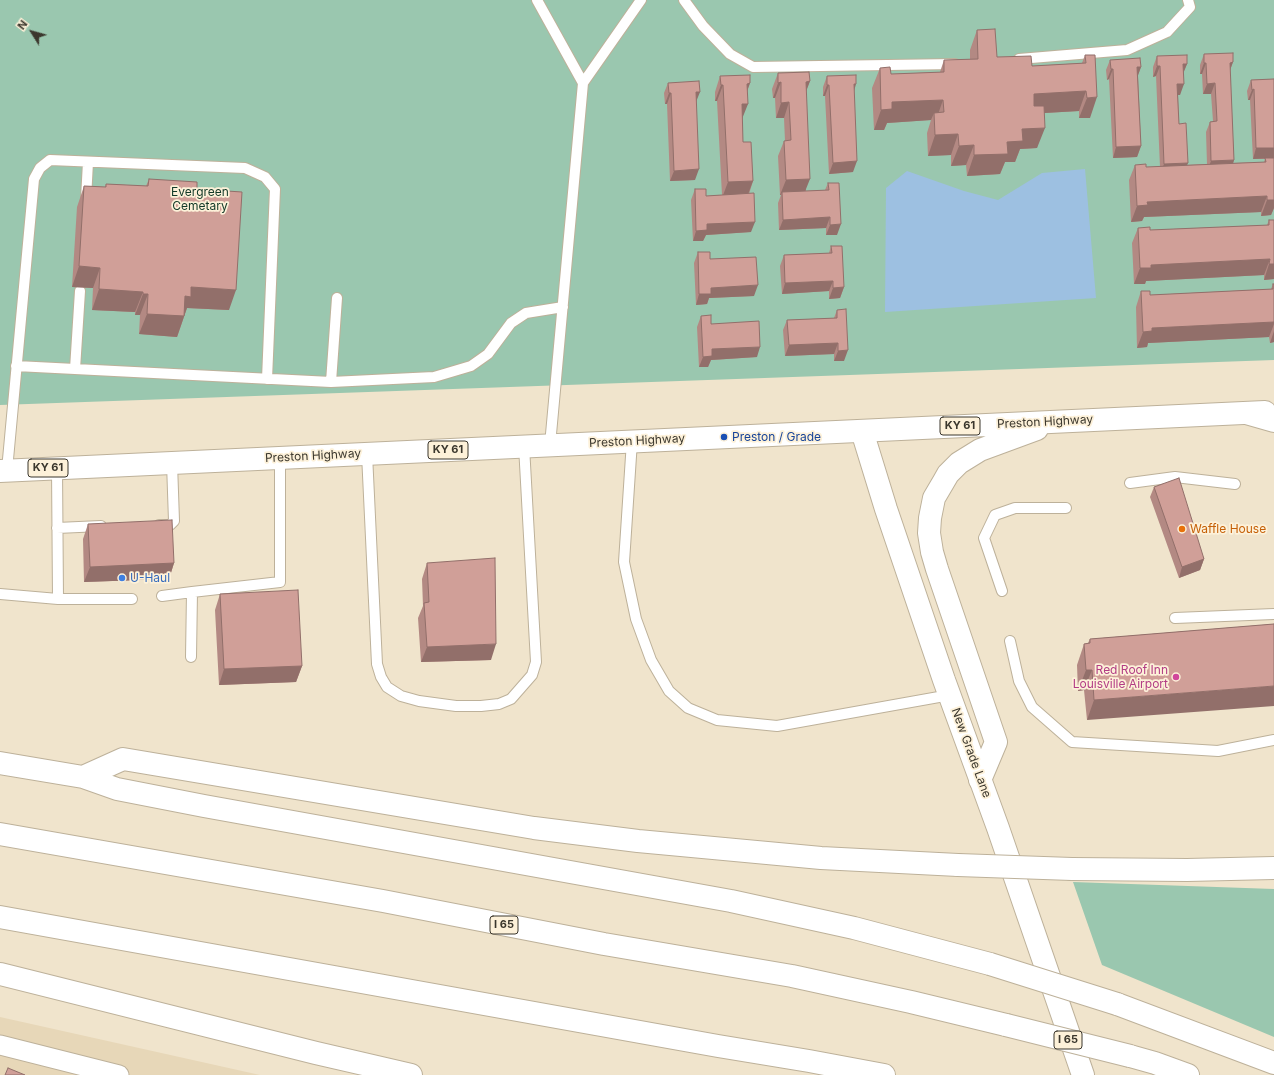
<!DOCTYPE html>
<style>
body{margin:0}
#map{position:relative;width:1274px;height:1075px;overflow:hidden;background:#f0e4cc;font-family:Inter,sans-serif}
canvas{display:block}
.north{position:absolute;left:12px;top:12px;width:40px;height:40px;-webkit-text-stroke:3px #fdf1d9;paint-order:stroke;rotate:307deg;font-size:11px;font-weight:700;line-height:16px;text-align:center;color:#3b372d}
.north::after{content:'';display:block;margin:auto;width:14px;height:18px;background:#3b372d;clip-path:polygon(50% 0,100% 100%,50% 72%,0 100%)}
</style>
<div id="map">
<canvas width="1274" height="1075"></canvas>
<div class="north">N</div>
</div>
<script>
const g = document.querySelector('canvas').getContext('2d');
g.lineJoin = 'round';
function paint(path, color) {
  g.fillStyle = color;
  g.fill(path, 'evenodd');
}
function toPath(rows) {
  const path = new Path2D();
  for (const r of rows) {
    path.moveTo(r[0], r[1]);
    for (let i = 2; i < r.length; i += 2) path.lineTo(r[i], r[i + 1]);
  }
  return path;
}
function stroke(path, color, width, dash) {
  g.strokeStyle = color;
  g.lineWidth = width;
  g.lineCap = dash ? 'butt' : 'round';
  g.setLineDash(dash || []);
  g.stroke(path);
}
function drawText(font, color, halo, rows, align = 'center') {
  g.font = font + ' Inter,sans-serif';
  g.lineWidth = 3.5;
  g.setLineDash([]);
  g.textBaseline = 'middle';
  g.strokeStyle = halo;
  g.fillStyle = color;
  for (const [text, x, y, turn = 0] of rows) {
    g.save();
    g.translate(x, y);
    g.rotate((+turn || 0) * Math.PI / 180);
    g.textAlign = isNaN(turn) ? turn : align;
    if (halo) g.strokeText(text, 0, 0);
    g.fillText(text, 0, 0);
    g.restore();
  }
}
const built = toPath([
 [0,1017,260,1075,0,1075]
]);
const green = toPath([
 [0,0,1274,0,1274,360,0,405],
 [1073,882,1274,889,1274,1037,1102,965]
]);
const water = toPath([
 [1085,169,1096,298,885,312,886,188,907,171,964,191,998,200,1042,173]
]);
const service = toPath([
 [537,0,583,83],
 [684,0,703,26,730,54,753,67,955,64],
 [1019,59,1127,50,1167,32,1190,7,1188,0],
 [86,199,88,162],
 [16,366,331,382,434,377,471,366,488,354,511,323,526,313,563,307],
 [75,369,80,291],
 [331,382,337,298],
 [632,441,624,562,636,619,651,660,669,691,688,708,717,720,777,726,950,695],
 [550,445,583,83,641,0],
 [367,454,377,664,381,677,387,687,401,696,419,701,456,706,481,706,499,704,511,699,532,675,536,662,524,446],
 [57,468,58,599,132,599],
 [7,470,34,179,40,168,50,160,245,168,265,177,275,189,267,379],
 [1130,483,1175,477,1235,484],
 [159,525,170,525,174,521,172,463],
 [57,528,101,526],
 [1002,591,984,538,995,515,1015,508,1066,508],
 [0,594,58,599],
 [162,596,192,592],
 [1175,618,1274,614],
 [1010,641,1019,681,1032,707,1072,742,1218,751,1274,740],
 [191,657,192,592,280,582,280,458]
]);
const minor = toPath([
 [0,1045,119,1075]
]);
const secondary = toPath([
 [862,431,886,509,944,680,998,828,1083,1075]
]);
const primary = toPath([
 [0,471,1265,412],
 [980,780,996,742,937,569,932,552,929,533,930,518,934,498,944,481,948,474,959,463,980,450,1037,429]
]);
const motorway = toPath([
 [1246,413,1274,421],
 [0,763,83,777,117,789,204,806,731,901,854,928,990,964],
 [83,777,123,759,534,828,638,841,821,858,958,865],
 [0,834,383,901,604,944,792,976,911,1002,1006,1025],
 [1072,869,1187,870,1274,868],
 [0,917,718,1046,809,1061,884,1075],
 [0,974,316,1053,411,1075],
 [1117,1004,1274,1063],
 [1130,1056,1155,1063,1188,1075]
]);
const motorwayBridge = toPath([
 [958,865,1072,869],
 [990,964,1117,1004],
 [1006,1025,1130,1056]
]);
const wall = toPath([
 [977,30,997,57,1032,66,1082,63,1085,55,1090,118,1079,118,1079,111,1044,113,1037,148,1020,149,1015,162,1005,162,1000,174,967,176,966,165,951,166,951,155,928,156,927,133,931,120,887,123,884,130,874,130,872,88,880,68,891,74,940,72,944,60,970,59,970,50],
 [1204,54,1233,62,1230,70,1234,160,1233,163,1264,162,1265,159,1253,159,1250,100,1248,100,1247,91,1251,80,1274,79,1274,208,1271,215,1261,216,1261,212,1144,217,1142,221,1131,222,1129,180,1135,165,1146,167,1160,167,1156,76,1153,77,1153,67,1157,56,1187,64,1183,73,1180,95,1178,95,1179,124,1187,165,1207,164,1206,132,1210,122,1213,121,1211,94,1203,94,1202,74,1200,74,1200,65],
 [1110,60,1141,67,1138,75,1141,146,1137,157,1113,158,1109,79,1107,80,1106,70],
 [778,73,810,81,806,91,806,191,825,190,828,183,837,235,826,235,826,228,779,230,778,203,781,195,780,195,778,156,784,141,785,141,784,118,776,118,775,98,773,98,772,89],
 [720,76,750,83,747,92,742,119,743,142,753,181,749,194,751,232,706,235,703,241,693,241,691,200,695,189,706,196,722,195,717,101,715,101,715,92],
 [827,76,853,172,829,174,825,96,823,96,823,87],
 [668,83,696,102,695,180,670,181,667,104,665,104,664,93],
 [149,179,197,189,229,310,187,308,177,337,139,334,140,315,135,315,135,312,92,310,93,288,72,287,77,207,84,186,105,187,106,184,146,186],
 [1269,220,1274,279,1264,280,1264,275,1146,281,1145,284,1134,284,1132,243,1138,228,1150,230,1267,225],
 [831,246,844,287,840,298,829,299,829,291,782,294,780,266,784,255,829,253],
 [698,252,710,259,754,296,709,298,707,304,696,305,694,263],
 [1273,284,1274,284,1274,342,1270,343,1269,337,1148,343,1147,347,1137,348,1136,307,1141,291,1150,295,1271,289],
 [837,310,844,361,834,361,834,354,785,356,783,330,787,320,834,318],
 [701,316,711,324,757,357,711,360,708,367,699,367,697,327],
 [1154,487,1204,559,1200,570,1179,578,1150,497],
 [88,524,174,563,169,579,84,582,83,539],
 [427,563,491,660,421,662,418,618,423,606,422,579],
 [220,594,302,666,296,682,219,685,215,610],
 [1274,624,1087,720,1084,690,1078,691,1077,665,1084,644,1088,643,1090,639]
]);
const shadedWall = toPath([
 [1233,62,1229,73,1230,63],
 [1204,63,1206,63,1202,74,1200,74],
 [1183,64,1187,64,1183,74],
 [1157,66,1160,66,1156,76,1153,77],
 [1137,67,1141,67,1137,78],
 [1111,69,1113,69,1109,79,1107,80],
 [810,81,804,97,806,82],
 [781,82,775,98,773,98,778,83],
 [750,83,744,99,747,84],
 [1215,83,1211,94,1203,94,1207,84],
 [854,84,856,84,853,95],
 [1177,84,1184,84,1180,95,1173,95],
 [721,85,723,85,717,101,715,101],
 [827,85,829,85,825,96,823,96],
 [1254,89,1250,100,1248,100,1252,90],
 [1086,91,1079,111,1027,114,1034,94],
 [696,92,700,92,696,102],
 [669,93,671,93,667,104,665,104],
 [1097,97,1090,118,1079,118,1087,98],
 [943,100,936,120,934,113,931,120,887,123,884,130,874,130,881,110,892,102],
 [789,102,784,118,776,118,781,103],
 [742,104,748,104,742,119],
 [1045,128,1037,148,1020,149,1015,162,1005,162,1000,174,967,176,974,155,1007,142,1022,129],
 [958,134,951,155,928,156,935,135],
 [974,145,966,165,951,166,959,146],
 [1141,146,1137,157,1113,158,1116,147],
 [1256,148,1274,148,1274,158,1253,159],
 [1234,160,1231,171,1207,172,1211,161],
 [857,161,853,172,829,174,833,163],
 [1188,163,1184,173,1160,174,1164,164],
 [699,169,695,180,670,181,674,171],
 [810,179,804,194,782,192,781,195,780,195,786,180],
 [753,181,747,197,722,198,728,182],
 [1267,196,1261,212,1144,217,1142,221,1131,222,1137,206,1147,202],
 [1267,200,1274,200,1274,208,1271,215,1261,216],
 [830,217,826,228,779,230,783,220],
 [755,222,751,232,706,235,703,241,693,241,696,231,707,224],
 [841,224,837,235,826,235,830,225],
 [1270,259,1264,275,1146,281,1145,284,1134,284,1140,268,1151,265],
 [1269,264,1274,264,1274,279,1264,280],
 [79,266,100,268,93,288,72,287],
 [833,281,829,291,782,294,785,283],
 [758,285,754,296,709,298,707,304,696,305,699,294,711,288],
 [191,287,236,290,229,310,187,308,177,337,139,334,147,314,185,296],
 [844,287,840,298,829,299,833,288],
 [99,289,143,292,135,312,92,310],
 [143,294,148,294,140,315,135,315],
 [1274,322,1274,324,1269,337,1148,343,1147,347,1137,348,1143,332,1152,328],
 [1274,331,1274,342,1270,343],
 [838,343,834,354,785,356,789,345],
 [760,347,757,357,711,360,708,367,699,367,703,357,712,349],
 [848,350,844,361,834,361,838,351],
 [1204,559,1200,570,1179,578,1182,567],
 [174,563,169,579,84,582,90,567],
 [496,644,491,660,421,662,427,647],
 [302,666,296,682,219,685,224,669],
 [1086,670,1092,670,1084,690,1078,691],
 [1274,686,1274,706,1087,720,1094,700]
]);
const building = toPath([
 [995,29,997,57,1031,56,1032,66,1086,63,1085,55,1095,55,1097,97,1087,98,1086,91,1034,94,1034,106,1044,106,1045,128,1022,129,1023,141,1007,142,1008,154,974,155,974,145,959,146,958,134,935,135,934,113,944,112,943,100,892,102,892,109,881,110,880,68,890,67,891,74,944,72,944,60,978,59,977,30,995,29],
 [1233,53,1233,62,1230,63,1234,160,1211,161,1210,122,1217,121,1215,83,1207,84,1206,63,1204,63,1204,54,1233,53],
 [1187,55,1187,64,1183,64,1184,84,1177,84,1179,124,1186,123,1188,163,1164,164,1160,66,1157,66,1157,56,1187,55],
 [1140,58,1141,67,1137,67,1141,146,1116,147,1113,69,1111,69,1110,60,1140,58],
 [809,72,810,81,806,82,810,179,786,180,784,141,791,140,789,102,781,103,781,82,778,83,778,73,809,72],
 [750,75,750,83,747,84,748,104,742,104,743,142,751,142,753,181,728,182,723,85,721,85,720,76,750,75],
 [856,75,856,84,854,84,857,161,833,163,829,85,827,85,827,76,856,75],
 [1274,79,1274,148,1256,148,1254,89,1252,90,1251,80,1274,79],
 [699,81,700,92,696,92,699,169,674,171,671,93,669,93,668,83,699,81],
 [1265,158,1274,158,1274,200,1267,200,1267,196,1147,202,1148,205,1137,206,1135,165,1146,164,1146,167,1266,162,1265,158],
 [149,179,197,182,197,189,242,192,236,290,191,287,191,297,185,296,184,316,147,314,148,294,143,294,143,292,99,289,100,268,79,266,84,186,106,187,106,184,148,186,149,179],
 [828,183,839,183,841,224,830,225,830,217,783,220,782,192,829,190,828,183],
 [695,189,706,189,706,196,754,193,755,222,707,224,707,230,696,231,695,189],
 [1269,220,1274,220,1274,264,1269,264,1270,259,1151,265,1151,268,1140,268,1138,228,1150,227,1150,230,1269,225,1269,220],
 [831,246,842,246,844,287,833,288,833,281,785,283,784,255,832,253,831,246],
 [698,252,710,252,710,259,756,257,758,285,711,288,711,294,699,294,698,252],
 [1273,284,1274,284,1274,322,1152,328,1152,331,1143,332,1141,291,1150,291,1150,295,1273,289,1273,284],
 [846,309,848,350,838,351,838,343,789,345,787,320,837,318,837,310,846,309],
 [711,315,711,324,759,321,760,347,712,349,712,356,703,357,701,316,711,315],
 [1179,478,1204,559,1182,567,1154,487,1179,478],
 [172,520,174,563,90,567,88,524,172,520],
 [495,558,496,644,427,647,424,603,429,602,427,563,495,558],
 [298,590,302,666,224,669,220,594,298,590],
 [1274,624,1274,686,1094,700,1092,670,1086,670,1084,644,1090,643,1090,639,1274,624],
 [8,1068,25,1075,5,1075,8,1068]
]);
const markers = [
 [724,437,4,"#1a4fb4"],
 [1182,529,4,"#e8710a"],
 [122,578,4,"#3f7fe0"],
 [1176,677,4,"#d1479c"]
];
const shields = [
 [960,426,40],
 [448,450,40],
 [48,468,40],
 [504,925,28],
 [1068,1040,28]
];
const shieldNames = [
 ["KY 61",960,426],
 ["KY 61",448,450],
 ["KY 61",48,468],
 ["I 65",504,925],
 ["I 65",1068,1040]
];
const parkNames = [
 ["Evergreen",200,192],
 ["Cemetary",200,206]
];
const streetNames = [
 ["Preston Highway",1045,422,-3],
 ["Preston Highway",637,441,-3],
 ["Preston Highway",313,456,-3],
 ["New Grade Lane",971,753,70]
];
const transitNames = [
 ["Preston / Grade",732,437]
];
const foodNames = [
 ["Waffle House",1190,529]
];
const shopNames = [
 ["U-Haul",130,578]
];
const hotelNames = [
 ["Red Roof Inn",1168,670],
 ["Louisville Airport",1168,684]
];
paint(built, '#e7d7b8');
paint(green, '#9ac7af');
paint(water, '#9dc0e1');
stroke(service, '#bdb19a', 12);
stroke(minor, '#bdb19a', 21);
stroke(secondary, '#bdb19a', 24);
stroke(primary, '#bdb19a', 24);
stroke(motorway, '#bdb19a', 24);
stroke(service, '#fff', 10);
stroke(minor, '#fff', 19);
stroke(secondary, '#fff', 22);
stroke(primary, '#fff', 22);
stroke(motorway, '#fff', 22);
stroke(motorwayBridge, '#bdb19a', 24, []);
stroke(motorwayBridge, '#fff', 22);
paint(wall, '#b38983');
paint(shadedWall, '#926f6a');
paint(building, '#d09f98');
stroke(building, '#926f6a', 1);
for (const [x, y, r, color] of markers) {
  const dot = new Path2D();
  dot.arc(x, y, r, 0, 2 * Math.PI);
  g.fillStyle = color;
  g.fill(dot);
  stroke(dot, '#fdf1d9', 1.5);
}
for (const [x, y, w] of shields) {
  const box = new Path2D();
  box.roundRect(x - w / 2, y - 9, w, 18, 3);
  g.fillStyle = '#fdf1d9';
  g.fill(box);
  stroke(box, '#3b372d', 1);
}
drawText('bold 11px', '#3b372d', null, shieldNames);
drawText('12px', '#123928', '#fdf1d9', parkNames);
drawText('12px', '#3b372d', '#fdf1d9', streetNames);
drawText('12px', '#164399', '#fdf1d9', transitNames, 'left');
drawText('12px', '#c56008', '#fdf1d9', foodNames, 'left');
drawText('12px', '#366cbe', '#fdf1d9', shopNames, 'left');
drawText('12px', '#b23c85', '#fdf1d9', hotelNames, 'right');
</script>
